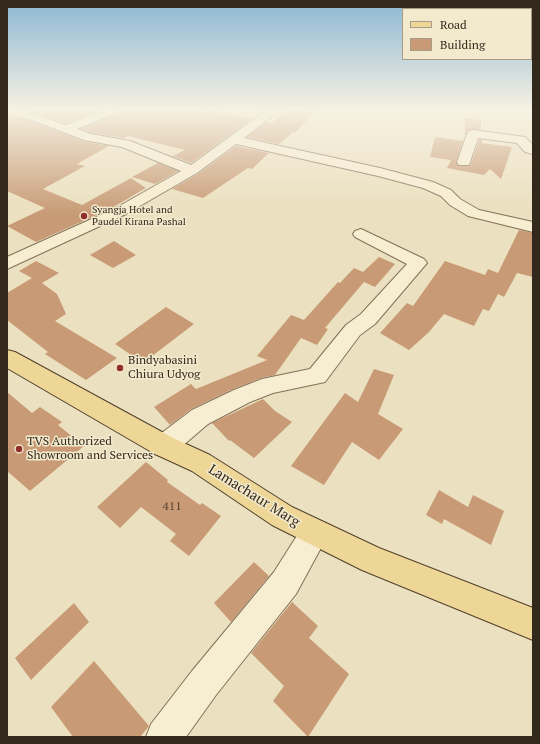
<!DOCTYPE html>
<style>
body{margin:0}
#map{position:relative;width:540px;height:744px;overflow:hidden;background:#ebe0bf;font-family:"PT Serif",serif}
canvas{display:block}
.frame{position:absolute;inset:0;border:8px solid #33281c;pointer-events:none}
.legend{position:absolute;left:402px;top:8px;width:130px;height:52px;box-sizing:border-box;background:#f3eace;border:1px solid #a69c87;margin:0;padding:5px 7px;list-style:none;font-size:12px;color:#33281c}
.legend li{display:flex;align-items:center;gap:8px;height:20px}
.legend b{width:20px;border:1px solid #a69c87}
</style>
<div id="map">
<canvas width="540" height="744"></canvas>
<div class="frame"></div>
<ul class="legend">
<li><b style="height:5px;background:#eed697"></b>Road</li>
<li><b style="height:11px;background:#c89b76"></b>Building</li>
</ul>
</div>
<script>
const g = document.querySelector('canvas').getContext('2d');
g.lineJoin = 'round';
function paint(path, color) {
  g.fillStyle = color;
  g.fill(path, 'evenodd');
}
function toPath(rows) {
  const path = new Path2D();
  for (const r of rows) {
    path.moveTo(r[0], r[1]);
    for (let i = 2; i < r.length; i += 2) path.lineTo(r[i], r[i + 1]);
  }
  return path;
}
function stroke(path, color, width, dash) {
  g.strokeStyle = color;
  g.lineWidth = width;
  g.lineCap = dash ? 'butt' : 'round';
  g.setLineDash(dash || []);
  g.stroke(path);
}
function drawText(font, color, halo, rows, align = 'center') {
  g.font = font + ' "PT Serif",serif';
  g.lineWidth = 3;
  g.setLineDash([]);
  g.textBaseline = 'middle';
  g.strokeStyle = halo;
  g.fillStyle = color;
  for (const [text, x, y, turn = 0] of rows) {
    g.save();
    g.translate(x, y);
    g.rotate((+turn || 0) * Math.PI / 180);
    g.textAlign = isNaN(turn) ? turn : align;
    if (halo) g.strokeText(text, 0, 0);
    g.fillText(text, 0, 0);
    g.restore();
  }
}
const building = toPath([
 [24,109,101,109,66,123],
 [123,109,185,109,205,112,209,110,252,119,191,163,173,156,185,150,128,136,124,138,91,133,81,129,122,112],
 [286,109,314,112,295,133,293,132,279,144,247,137,267,122,272,123],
 [7,116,29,120,83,141,109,146,77,164,85,166,43,189,82,205,131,178,146,188,110,209,36,242,7,226,45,208,7,191],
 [465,118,481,120,481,130,469,130,465,136],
 [435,137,463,141,456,162,459,166,470,166,479,140,482,140,482,143,512,147,501,179,490,169,484,175,447,168,451,160,430,157],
 [236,146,269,153,252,169,248,168,203,198,172,189,198,174],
 [158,163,178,171,155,184,132,177],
 [519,230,533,233,533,277,517,273,504,297,498,294,489,311,483,309,474,326,444,314,429,332,409,350,380,333,407,303,413,306,445,261,485,275,488,269,498,273],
 [114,241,136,255,113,268,90,255],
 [379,257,395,264,375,287,364,282,325,328,328,329,317,345,301,338,275,375,261,378,233,389,191,409,170,425,154,407,191,384,196,389,267,360,257,356,291,315,304,320,338,282,340,283,354,268,363,272],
 [36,261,59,273,42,283,57,294,66,314,55,321,117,358,86,380,45,354,48,352,7,320,7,293,32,278,19,271],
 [166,307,194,324,143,363,115,344],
 [374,369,394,375,378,414,403,429,379,460,352,442,324,485,291,466,345,393,358,402],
 [7,392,32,413,40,407,62,422,58,425,84,446,30,491,7,471],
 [263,399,275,411,292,422,254,458,230,440,229,441,212,423],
 [146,462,168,480,167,482,200,505,202,503,221,516,189,556,170,541,176,534,141,507,120,528,97,507],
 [439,490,468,507,473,495,504,511,491,545,444,519,442,524,426,515],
 [254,562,269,576,231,622,214,603],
 [292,602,318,626,309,638,349,674,308,737,273,701,284,686,251,653],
 [74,603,89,622,31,680,15,658],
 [94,661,149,726,140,737,73,737,51,707]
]);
const minor = toPath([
 [7,109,18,109,66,125,106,109,122,109,121,111,77,129,91,134,130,141,191,165,268,109,281,109,244,138,380,168,433,182,451,190,460,199,479,210,533,222,533,232,468,216,450,205,441,196,423,188,378,176,236,144,197,173,126,214,7,269,7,257,116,208,181,171,122,147,84,140,29,119,7,114,7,109],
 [473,130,525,137,533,145,533,154,525,152,517,143,478,138,469,165,459,165,457,162,467,134,469,131,473,130],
 [361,229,424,259,427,263,375,324,360,335,325,382,273,393,250,402,208,424,173,454,164,457,155,454,152,446,155,438,192,410,234,390,262,379,310,369,346,325,361,314,407,264,355,237,353,234,355,231,361,229],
 [315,519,325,523,329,533,296,594,216,695,186,737,146,737,151,724,192,671,274,572,305,523,315,519]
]);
const primary = toPath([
 [7,350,15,352,173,438,210,455,292,507,379,548,533,608,533,640,362,570,272,525,192,471,155,454,7,368,7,350]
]);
const markers = [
 [84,216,4,"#8f2e2b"],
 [120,368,4,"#8f2e2b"],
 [19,449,4,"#8f2e2b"]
];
const farPoinames = [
 ["Syangja Hotel and",92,210],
 ["Paudel Kirana Pashal",92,222]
];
const poiNames = [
 ["Bindyabasini",128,361],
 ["Chiura Udyog",128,375],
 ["TVS Authorized",27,442],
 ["Showroom and Services",27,456]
];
const nearNumbernames = [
 ["411",172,507]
];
const nearStreetnames = [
 ["Lamachaur Marg",254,496,32]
];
paint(building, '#c89b76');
stroke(minor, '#837058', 2);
stroke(primary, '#503f2d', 2);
paint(minor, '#f7edd1');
paint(primary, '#eed697');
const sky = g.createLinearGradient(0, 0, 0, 214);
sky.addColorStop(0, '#8cb8d4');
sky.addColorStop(0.51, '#f6f1e2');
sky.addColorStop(1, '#f6f1e200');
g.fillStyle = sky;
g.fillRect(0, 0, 540, 214);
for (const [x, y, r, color] of markers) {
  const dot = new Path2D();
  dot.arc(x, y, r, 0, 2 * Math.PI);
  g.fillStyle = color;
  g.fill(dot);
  stroke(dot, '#f3eace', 1.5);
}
drawText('10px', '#33281c', '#f3eace', farPoinames, 'left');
drawText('12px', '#33281c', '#f3eace', poiNames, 'left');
drawText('12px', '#584532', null, nearNumbernames);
drawText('14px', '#33281c', '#f3eace', nearStreetnames);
</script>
